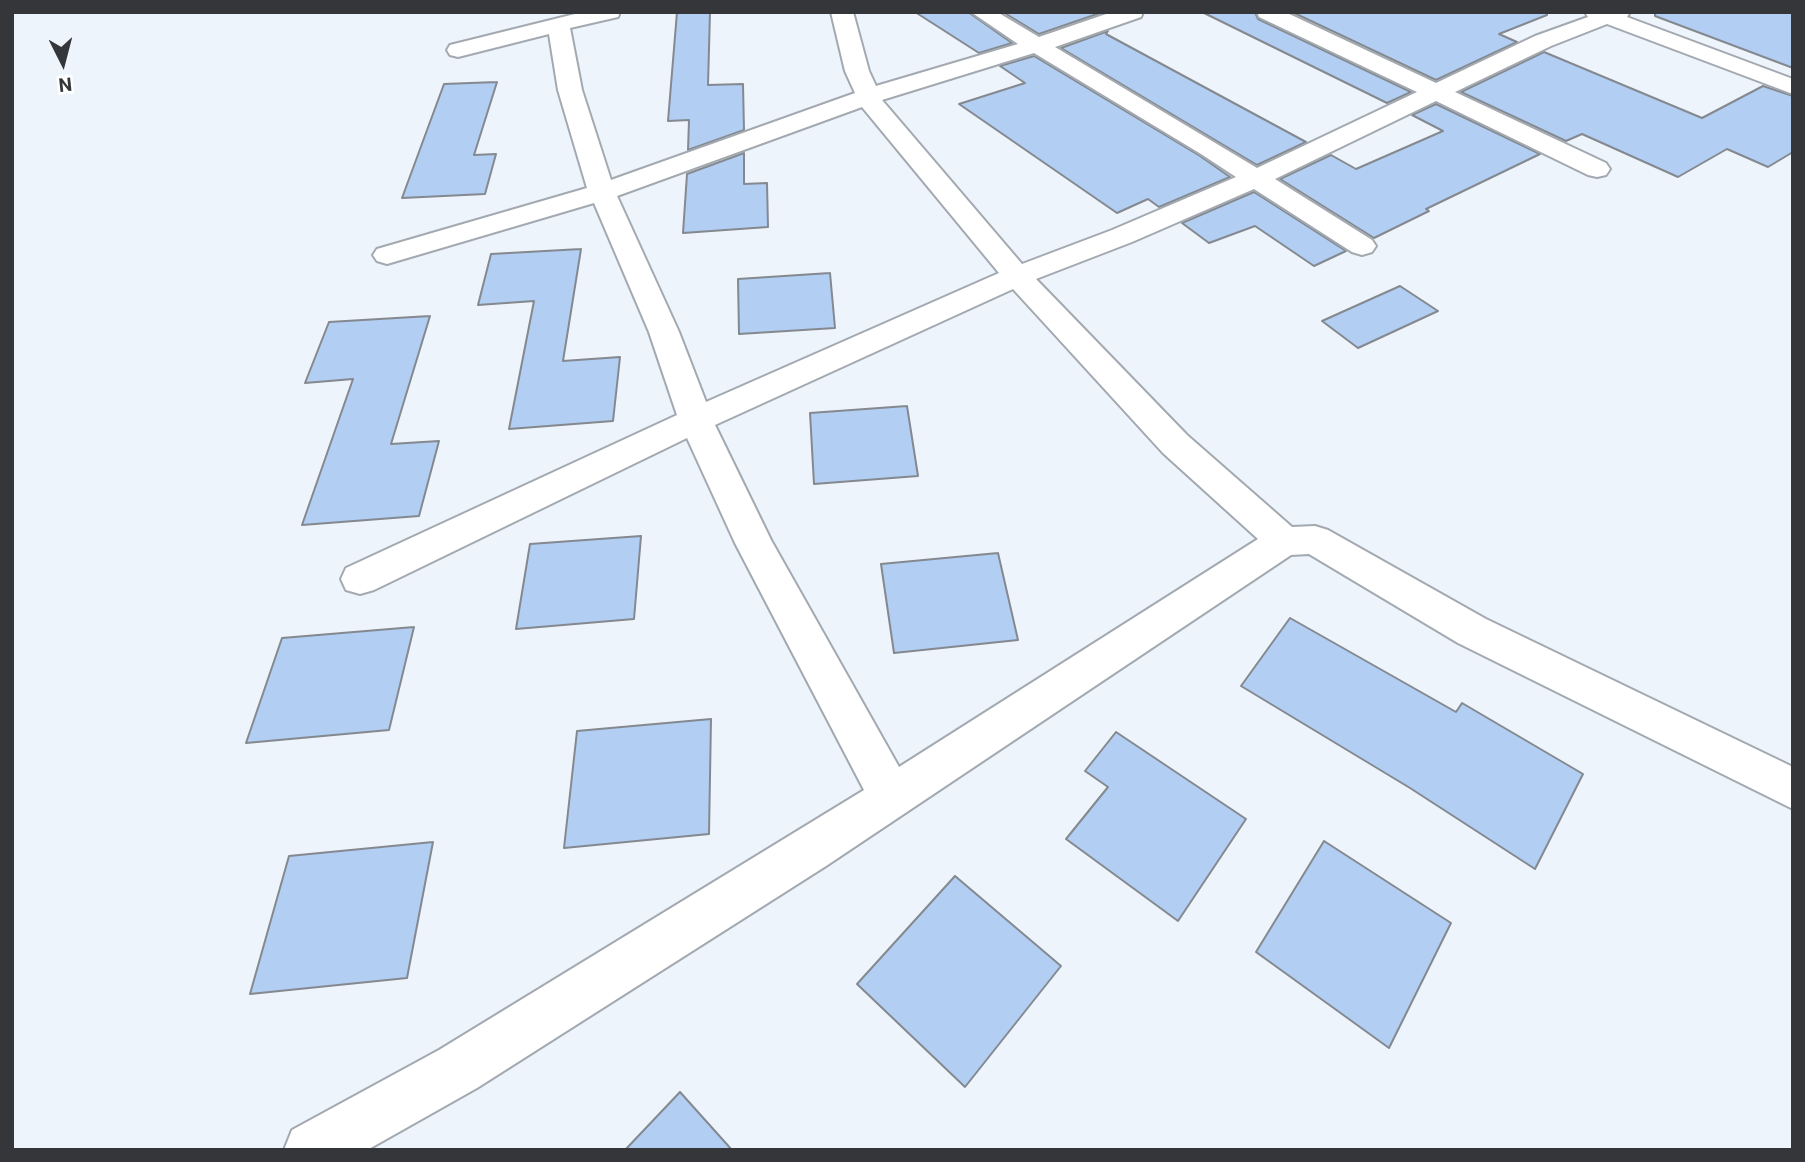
<!DOCTYPE html>
<style>
body{margin:0}
#map{position:relative;width:1805px;height:1162px;overflow:hidden;background:#eef4fb;font-family:Roboto,sans-serif}
canvas{display:block}
.frame{position:absolute;inset:0;border:14px solid #343639;pointer-events:none}
.north{position:absolute;left:28px;top:28px;width:70px;height:70px;-webkit-text-stroke:5px #fff;paint-order:stroke;rotate:174deg;font-size:19px;font-weight:700;line-height:28px;text-align:center;color:#343639}
.north::after{content:'';display:block;margin:auto;width:24px;height:32px;background:#343639;clip-path:polygon(50% 0,100% 100%,50% 72%,0 100%)}
</style>
<div id="map">
<canvas width="1805" height="1162"></canvas>
<div class="frame"></div>
<div class="north">N</div>
</div>
<script>
const g = document.querySelector('canvas').getContext('2d');
g.lineJoin = 'round';
function paint(path, color) {
  g.fillStyle = color;
  g.fill(path, 'evenodd');
}
function toPath(rows) {
  const path = new Path2D();
  for (const r of rows) {
    path.moveTo(r[0], r[1]);
    for (let i = 2; i < r.length; i += 2) path.lineTo(r[i], r[i + 1]);
  }
  return path;
}
function stroke(path, color, width, dash) {
  g.strokeStyle = color;
  g.lineWidth = width;
  g.lineCap = dash ? 'butt' : 'round';
  g.setLineDash(dash || []);
  g.stroke(path);
}
const building = toPath([
 [677,12,710,12,708,85,743,84,744,130,688,150,689,120,668,121,677,12],
 [915,12,968,12,1012,43,979,53,915,12],
 [1003,12,1103,12,1039,34,1003,12],
 [1202,12,1255,12,1258,19,1411,92,1387,103,1202,12],
 [1292,12,1547,12,1547,15,1499,34,1517,42,1436,80,1292,12],
 [1655,12,1793,12,1793,68,1655,16,1655,12],
 [1108,31,1106,34,1306,142,1257,165,1061,48,1108,31],
 [1544,52,1702,118,1763,86,1793,96,1793,152,1768,167,1727,149,1678,177,1582,134,1566,141,1461,92,1544,52],
 [1034,56,1200,156,1230,177,1159,207,1148,199,1117,213,959,104,1025,83,1000,66,1034,56],
 [497,82,474,155,496,154,485,194,402,198,444,84,497,82],
 [1436,104,1540,154,1426,209,1429,211,1374,238,1280,179,1331,155,1356,169,1443,131,1412,115,1436,104],
 [744,153,744,184,767,183,768,227,683,233,687,174,744,153],
 [1254,192,1346,251,1314,266,1255,226,1209,243,1182,223,1254,192],
 [581,249,563,361,620,357,613,421,509,429,534,301,478,305,491,254,581,249],
 [830,273,835,328,739,334,738,279,830,273],
 [1400,286,1438,311,1358,348,1322,321,1400,286],
 [430,316,391,444,439,441,419,516,302,525,353,379,305,383,329,322,430,316],
 [907,406,918,476,814,484,810,413,907,406],
 [641,536,634,619,516,629,530,544,641,536],
 [998,553,1018,640,894,653,881,564,998,553],
 [1290,618,1456,712,1462,703,1583,774,1535,869,1410,788,1241,686,1290,618],
 [414,627,389,730,246,743,282,638,414,627],
 [711,719,709,834,564,848,577,731,711,719],
 [1116,732,1246,819,1178,921,1066,839,1108,787,1085,771,1116,732],
 [1324,841,1451,923,1389,1048,1256,952,1324,841],
 [433,842,407,978,250,994,289,856,433,842],
 [955,876,1061,966,965,1087,857,984,955,876],
 [680,1092,732,1150,625,1150,680,1092]
]);
const minor = toPath([
 [583,12,620,12,618,17,570,28,582,90,611,180,855,93,845,71,831,12,853,12,869,71,876,86,1018,44,971,12,997,12,1039,37,1112,12,1143,12,1141,17,1055,47,1257,168,1417,92,1259,17,1257,12,1285,12,1436,83,1535,36,1588,17,1585,12,1630,12,1627,17,1793,79,1793,94,1607,24,1551,46,1455,92,1606,163,1610,169,1606,175,1597,177,1588,175,1436,101,1275,179,1372,240,1376,246,1372,252,1362,255,1352,252,1254,189,1132,242,1036,279,1187,435,1292,527,1315,526,1328,530,1486,619,1793,767,1793,809,1458,643,1309,554,1291,555,826,866,477,1088,367,1150,284,1150,292,1130,439,1050,864,790,735,543,687,438,374,590,360,594,346,590,341,579,346,568,677,415,649,332,594,203,387,264,377,261,373,255,377,249,587,188,558,90,549,34,458,57,450,55,447,50,450,45,583,12],
 [1034,53,1201,154,1236,177,1112,230,1022,264,882,100,1034,53],
 [862,107,999,273,706,402,679,332,617,196,862,107],
 [1013,289,1163,453,1258,539,899,767,771,540,715,425,1013,289]
]);
paint(building, '#b2cef3');
stroke(building, '#848990', 2);
stroke(minor, '#a3a9b0', 4);
paint(minor, '#fff');
</script>
